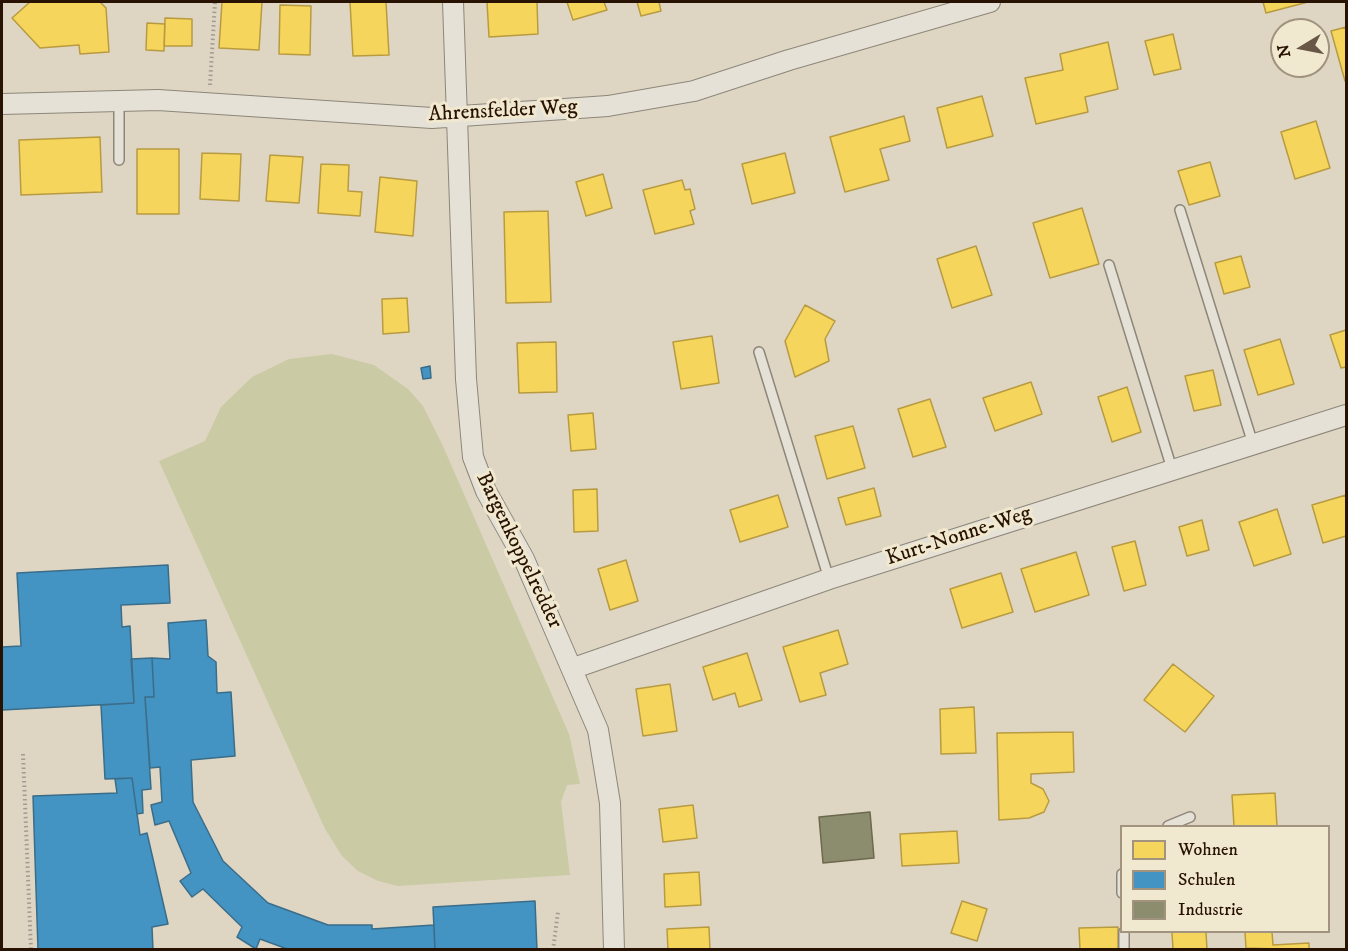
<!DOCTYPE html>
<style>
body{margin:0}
#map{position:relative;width:1348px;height:951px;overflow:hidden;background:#ded6c3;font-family:"IM FELL DW Pica",serif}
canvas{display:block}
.frame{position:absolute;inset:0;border:3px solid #281303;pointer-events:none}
.legend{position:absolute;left:1120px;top:825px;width:210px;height:108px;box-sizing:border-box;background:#f1e8d0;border:2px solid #a1937e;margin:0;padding:8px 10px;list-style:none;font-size:18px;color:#281303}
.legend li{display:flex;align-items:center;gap:12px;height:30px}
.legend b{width:30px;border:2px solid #a1937e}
.north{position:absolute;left:1270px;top:18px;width:60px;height:60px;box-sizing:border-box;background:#f1e8d0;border:2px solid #a1937e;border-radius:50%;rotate:260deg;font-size:16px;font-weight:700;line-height:24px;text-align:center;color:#281303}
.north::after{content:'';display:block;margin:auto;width:21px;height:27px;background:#685746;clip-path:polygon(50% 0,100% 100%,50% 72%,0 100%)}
</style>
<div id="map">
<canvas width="1348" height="951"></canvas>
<div class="frame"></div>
<ul class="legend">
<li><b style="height:16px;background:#f6d55c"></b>Wohnen</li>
<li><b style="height:16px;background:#4393c3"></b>Schulen</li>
<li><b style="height:16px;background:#8c8c6e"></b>Industrie</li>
</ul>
<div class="north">N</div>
</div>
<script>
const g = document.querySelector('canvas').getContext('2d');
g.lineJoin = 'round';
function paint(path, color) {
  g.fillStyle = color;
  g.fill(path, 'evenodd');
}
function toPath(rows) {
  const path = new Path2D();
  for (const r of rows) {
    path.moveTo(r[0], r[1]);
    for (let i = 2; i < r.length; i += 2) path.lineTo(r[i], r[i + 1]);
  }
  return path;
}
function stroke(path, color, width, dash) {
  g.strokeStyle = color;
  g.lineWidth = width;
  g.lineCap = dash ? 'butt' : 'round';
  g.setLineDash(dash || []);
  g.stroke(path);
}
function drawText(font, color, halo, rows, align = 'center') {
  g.font = font + ' "IM FELL DW Pica",serif';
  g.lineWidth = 6;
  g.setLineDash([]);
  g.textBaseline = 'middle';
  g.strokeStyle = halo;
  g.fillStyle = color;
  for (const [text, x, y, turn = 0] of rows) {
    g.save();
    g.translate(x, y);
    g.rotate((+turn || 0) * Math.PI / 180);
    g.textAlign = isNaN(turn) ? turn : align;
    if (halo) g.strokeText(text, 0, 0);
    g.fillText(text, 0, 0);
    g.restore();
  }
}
const green = toPath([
 [332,354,374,365,408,389,423,406,442,444,569,734,580,784,567,785,561,802,570,875,398,886,378,881,358,871,342,856,325,829,159,461,205,441,221,407,252,377,289,359]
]);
const homes = toPath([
 [30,2,100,2,106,8,109,52,80,54,79,45,40,48,12,18,30,2],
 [222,2,262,2,259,50,219,48,222,2],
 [350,2,386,2,389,55,353,56,350,2],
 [487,2,537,2,538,34,489,37,487,2],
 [567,2,604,2,607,10,573,20,567,2],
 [637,2,659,2,661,11,641,16,637,2],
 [1263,2,1308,2,1266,13,1263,2],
 [280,5,311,6,310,55,279,54,280,5],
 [165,18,192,19,192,46,164,46,165,18],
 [147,23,165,24,164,51,146,50,147,23],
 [1346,27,1346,80,1345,81,1331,31,1346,27],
 [1173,34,1181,69,1154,75,1145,41,1173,34],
 [1108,42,1118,89,1085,97,1088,112,1036,124,1025,78,1063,70,1060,54,1108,42],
 [982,96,993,136,947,148,937,108,982,96],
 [904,116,910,141,880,149,889,180,845,192,830,137,904,116],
 [1316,121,1330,168,1295,179,1281,132,1316,121],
 [100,137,102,192,21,195,19,140,100,137],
 [137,149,179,149,179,214,137,214,137,149],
 [202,153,241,154,239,201,200,199,202,153],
 [785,153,795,193,752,204,742,164,785,153],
 [270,155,303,157,299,203,266,201,270,155],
 [1210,162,1220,196,1189,205,1178,171,1210,162],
 [321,164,349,165,348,191,362,192,360,216,318,213,321,164],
 [603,174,612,208,586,216,576,182,603,174],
 [380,177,417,181,413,236,375,232,380,177],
 [682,180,685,190,690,189,695,209,690,211,694,224,655,234,643,190,682,180],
 [1082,208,1099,264,1050,278,1033,223,1082,208],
 [548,211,551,302,506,303,504,212,548,211],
 [976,246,992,295,952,308,937,259,976,246],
 [1241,256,1250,287,1224,294,1215,263,1241,256],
 [407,298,409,332,383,334,382,299,407,298],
 [805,305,835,321,825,339,829,361,795,377,785,341,805,305],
 [1346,330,1346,367,1341,368,1330,335,1346,330],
 [712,336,719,383,681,389,673,342,712,336],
 [1280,339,1294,384,1258,395,1244,350,1280,339],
 [556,342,557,392,519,393,517,343,556,342],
 [1213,370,1221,405,1194,411,1185,376,1213,370],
 [1031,382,1042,414,995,431,983,398,1031,382],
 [1127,387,1141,432,1112,442,1098,397,1127,387],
 [930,399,946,447,913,457,898,409,930,399],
 [593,413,596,449,571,451,568,415,593,413],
 [853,426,865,468,827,479,815,436,853,426],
 [874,488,881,516,846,525,838,498,874,488],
 [597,489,598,531,574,532,573,490,597,489],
 [778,495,788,527,740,542,730,510,778,495],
 [1346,495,1346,536,1323,543,1312,505,1346,495],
 [1277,509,1291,554,1254,566,1239,522,1277,509],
 [1202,520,1209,550,1187,556,1179,527,1202,520],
 [1135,541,1146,585,1124,591,1112,547,1135,541],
 [1076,552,1089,595,1035,612,1021,569,1076,552],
 [626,560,638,601,610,610,598,569,626,560],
 [1001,573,1013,612,962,628,950,589,1001,573],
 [838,630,848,664,820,673,826,695,800,702,783,647,838,630],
 [747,653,762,700,739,707,735,693,713,700,703,667,747,653],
 [1173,664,1214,696,1185,732,1144,700,1173,664],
 [670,684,677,731,643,736,636,689,670,684],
 [974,707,976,753,941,754,940,709,974,707],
 [1073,732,1074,772,1031,774,1031,783,1043,789,1049,801,1044,812,1029,818,999,820,997,733,1073,732],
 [1275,793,1277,826,1234,826,1232,795,1275,793],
 [693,805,697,838,663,842,659,809,693,805],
 [957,831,959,863,902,866,900,834,957,831],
 [699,872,701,905,665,907,664,874,699,872],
 [962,901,987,909,977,941,951,933,962,901],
 [709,927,710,950,668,950,667,929,709,927],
 [1118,927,1118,950,1080,950,1079,928,1118,927],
 [1172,932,1206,932,1207,950,1173,950,1172,932],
 [1245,932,1272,932,1273,945,1309,943,1309,950,1246,948,1245,932]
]);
const schools = toPath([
 [430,366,431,378,423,379,421,368,430,366],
 [168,565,170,603,121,605,122,627,130,626,134,703,2,710,2,647,21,646,17,573,168,565],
 [206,620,208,656,216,662,217,693,231,692,235,756,191,760,193,802,223,861,268,903,328,925,372,925,372,929,434,925,435,950,290,950,260,939,256,949,237,937,242,927,203,889,192,897,180,881,191,873,169,821,155,825,151,805,162,802,160,767,150,768,145,697,154,697,152,658,170,659,168,623,206,620],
 [152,658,154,697,145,697,151,789,142,790,143,813,137,814,132,778,105,779,101,705,134,703,131,659,152,658],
 [132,778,140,835,147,833,168,924,152,927,153,950,38,950,33,796,117,793,115,779,132,778],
 [535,901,537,950,435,950,433,907,535,901]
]);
const industry = toPath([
 [870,812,874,858,823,863,819,817,870,812]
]);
const path = toPath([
 [210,85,215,2],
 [23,754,31,950],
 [553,950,558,912]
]);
const service = toPath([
 [119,160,119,101],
 [1180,210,1253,444],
 [1109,265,1172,469],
 [759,352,829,579],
 [1168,826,1190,817],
 [1122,874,1122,893],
 [1124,932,1124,950]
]);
const minor = toPath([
 [453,2,466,379,473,457,486,491,524,559,598,730,610,803,614,950],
 [2,104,158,100,432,118,608,106,694,91,789,60,990,2],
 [574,668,829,579,1346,415]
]);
const streetNames = [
 ["Ahrensfelder Weg",503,112,-3],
 ["Kurt-Nonne-Weg",959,537,-18],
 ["Bargenkoppelredder",518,551,64]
];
paint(green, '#cacaa5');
paint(homes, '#f6d55c');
stroke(homes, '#b89b41', 1.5);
paint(schools, '#4393c3');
stroke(schools, '#3b6d89', 1.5);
paint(industry, '#8c8c6e');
stroke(industry, '#6e684e', 1.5);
stroke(service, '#8d8679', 12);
stroke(minor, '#8d8679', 22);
stroke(path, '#a19b92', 4, [1.5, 3]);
stroke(service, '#e5e1d7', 9);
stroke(minor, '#e5e1d7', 20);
drawText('21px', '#281303', '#f1e8d0', streetNames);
</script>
